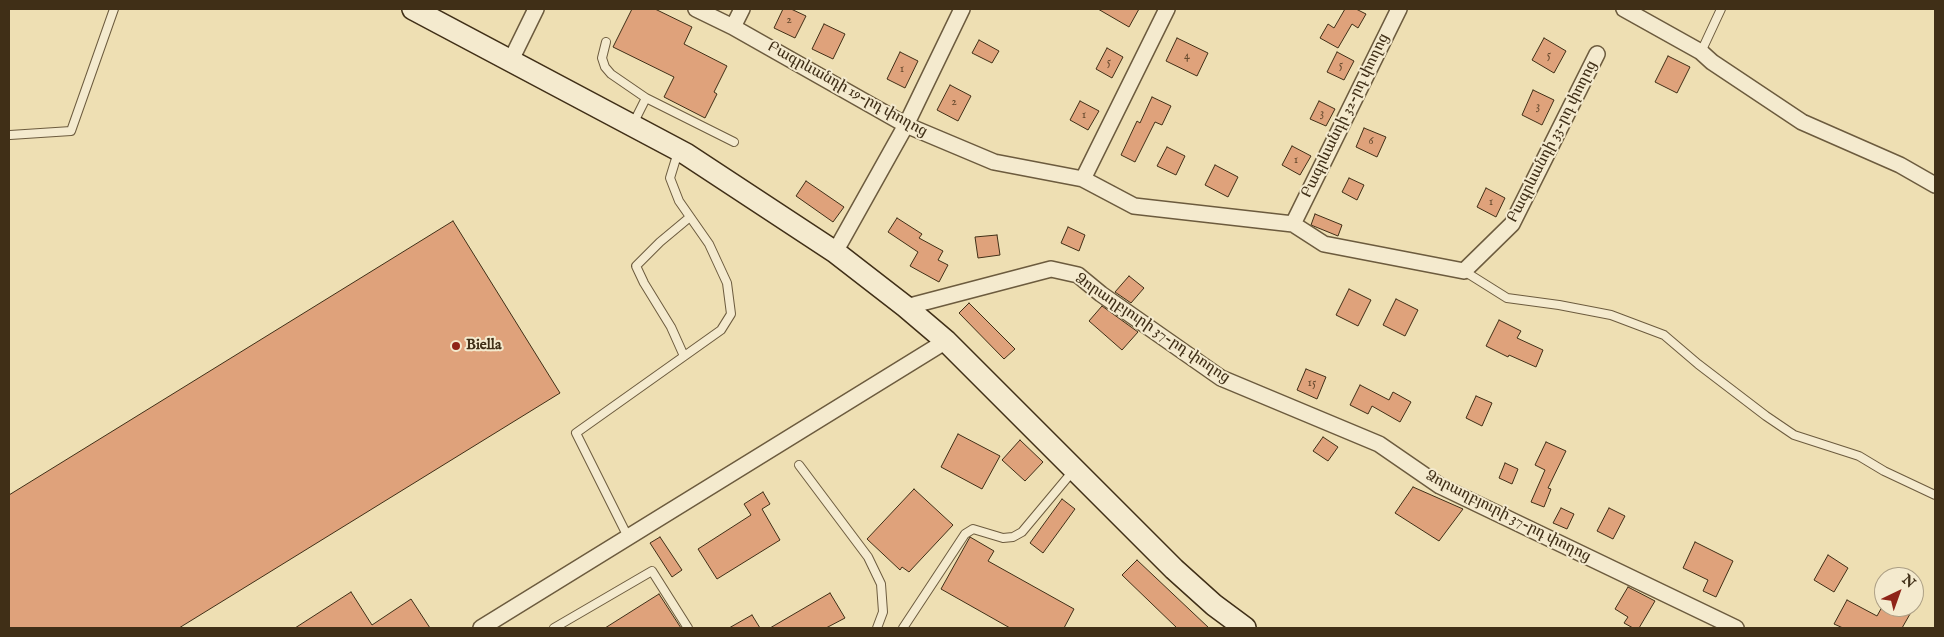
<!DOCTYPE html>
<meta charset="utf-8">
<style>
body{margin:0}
#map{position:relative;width:1944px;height:637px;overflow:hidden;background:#eedfb3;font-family:"IM FELL English",serif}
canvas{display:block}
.frame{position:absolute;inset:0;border:10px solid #402f17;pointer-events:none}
.north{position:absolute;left:1874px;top:567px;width:50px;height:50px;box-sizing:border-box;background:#f4eace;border:1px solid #ac9f85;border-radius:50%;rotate:42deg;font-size:14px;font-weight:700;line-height:20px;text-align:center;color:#402f17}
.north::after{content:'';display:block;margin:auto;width:18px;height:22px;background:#8f2418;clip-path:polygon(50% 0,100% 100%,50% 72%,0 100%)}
</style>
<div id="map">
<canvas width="1944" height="637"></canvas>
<div class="frame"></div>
<div class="north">N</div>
</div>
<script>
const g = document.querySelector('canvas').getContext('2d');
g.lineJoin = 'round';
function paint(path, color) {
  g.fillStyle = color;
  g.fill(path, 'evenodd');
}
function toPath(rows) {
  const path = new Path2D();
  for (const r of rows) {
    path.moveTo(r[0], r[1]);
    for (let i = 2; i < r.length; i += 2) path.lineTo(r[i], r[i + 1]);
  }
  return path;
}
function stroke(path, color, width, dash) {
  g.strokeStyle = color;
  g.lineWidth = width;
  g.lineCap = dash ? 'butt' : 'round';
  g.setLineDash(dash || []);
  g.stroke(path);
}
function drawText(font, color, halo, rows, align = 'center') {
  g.font = font + ' "IM FELL English","Noto Serif Armenian",serif';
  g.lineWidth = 4;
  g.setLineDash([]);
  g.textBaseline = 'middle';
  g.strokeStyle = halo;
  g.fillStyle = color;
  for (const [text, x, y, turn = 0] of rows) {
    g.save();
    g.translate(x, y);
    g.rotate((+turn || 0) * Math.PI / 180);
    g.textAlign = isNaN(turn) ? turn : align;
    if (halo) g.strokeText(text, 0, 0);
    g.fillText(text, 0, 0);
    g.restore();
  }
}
const building = toPath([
 [632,9,655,9,692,27,684,44,727,66,714,92,717,94,705,118,664,97,674,77,613,47,632,9],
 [783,9,791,9,806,16,795,38,774,28,783,9],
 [1098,9,1139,9,1129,27,1098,9],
 [1345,9,1356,9,1366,14,1358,28,1352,24,1338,48,1320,38,1328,24,1334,28,1345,9],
 [824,24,845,34,833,59,812,49,824,24],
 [1177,38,1208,53,1197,76,1166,61,1177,38],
 [1544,38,1566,51,1554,73,1532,60,1544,38],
 [979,40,999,51,992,63,972,53,979,40],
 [1107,48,1123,57,1112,78,1096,69,1107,48],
 [900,52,918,61,905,88,887,79,900,52],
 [1337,52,1354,61,1344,80,1327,72,1337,52],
 [1668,56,1690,67,1677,93,1655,82,1668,56],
 [950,85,971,96,958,121,937,110,950,85],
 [1533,90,1554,100,1542,125,1522,115,1533,90],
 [1152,97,1171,106,1162,125,1155,122,1135,162,1121,155,1137,121,1140,123,1152,97],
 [1080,101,1099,111,1088,130,1070,120,1080,101],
 [1319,101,1335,109,1326,126,1310,119,1319,101],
 [1364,128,1386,137,1377,157,1356,147,1364,128],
 [1292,146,1311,156,1300,175,1282,165,1292,146],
 [1167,147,1185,156,1176,175,1157,166,1167,147],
 [1215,165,1238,177,1228,197,1205,185,1215,165],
 [1349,178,1364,185,1357,200,1342,192,1349,178],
 [806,181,844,207,833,222,796,196,806,181],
 [1486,188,1505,198,1496,217,1477,207,1486,188],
 [1315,214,1342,225,1338,236,1311,225,1315,214],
 [897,218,922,234,919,238,943,251,938,260,948,265,939,282,910,266,918,252,888,232,897,218],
 [453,221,560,393,179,628,9,628,9,495,453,221],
 [1068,227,1085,235,1079,251,1061,243,1068,227],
 [997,235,1000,255,978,258,975,237,997,235],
 [1129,276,1144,288,1131,303,1115,292,1129,276],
 [1349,289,1371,300,1358,326,1336,315,1349,289],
 [1396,299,1418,310,1405,336,1383,325,1396,299],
 [969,303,1015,349,1004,359,959,313,969,303],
 [1102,306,1138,332,1122,350,1089,321,1102,306],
 [1499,320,1521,331,1517,338,1543,350,1536,367,1509,355,1508,357,1486,346,1499,320],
 [1306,369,1326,377,1317,399,1297,390,1306,369],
 [1360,385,1389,400,1393,392,1411,402,1400,422,1372,406,1368,414,1350,405,1360,385],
 [1476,396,1492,403,1482,426,1466,418,1476,396],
 [958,434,1000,456,982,489,941,467,958,434],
 [1323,437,1338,447,1328,461,1313,451,1323,437],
 [1020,440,1043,462,1025,481,1002,460,1020,440],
 [1546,442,1566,451,1548,488,1551,489,1544,507,1531,502,1545,470,1535,465,1546,442],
 [1505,463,1518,469,1512,484,1499,478,1505,463],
 [1413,487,1463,509,1439,541,1395,513,1413,487],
 [914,489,953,525,909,572,902,567,900,570,867,539,914,489],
 [763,492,770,504,762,509,780,540,717,579,698,549,751,515,744,504,763,492],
 [1062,499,1075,509,1043,553,1030,543,1062,499],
 [1561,508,1574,514,1567,529,1553,523,1561,508],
 [1609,508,1625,516,1613,539,1597,531,1609,508],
 [660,537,682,570,672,577,650,543,660,537],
 [970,537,994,551,988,561,1074,609,1064,628,1010,628,941,589,970,537],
 [1695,542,1733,561,1716,597,1703,591,1708,580,1683,568,1695,542],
 [1828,555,1848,568,1834,592,1814,580,1828,555],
 [1137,560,1209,628,1177,628,1122,575,1137,560],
 [1628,587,1655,601,1639,628,1633,628,1624,623,1628,617,1615,609,1628,587],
 [351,592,372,625,411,599,430,628,295,628,351,592],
 [830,593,845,618,826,628,770,628,830,593],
 [659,594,681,628,605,628,659,594],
 [1847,600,1877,616,1882,607,1914,607,1902,628,1843,628,1834,624,1847,600],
 [752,615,760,628,729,628,752,615]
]);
const lane = toPath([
 [606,42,602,58,605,67,611,74,646,98,734,142],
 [1701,52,1721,9],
 [633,124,646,98],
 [10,135,71,131,114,9],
 [1464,271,1507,298,1559,305,1611,315,1664,335,1698,364,1766,416,1794,435,1859,456,1884,471,1935,495],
 [684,356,671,327,644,283,636,266,660,242,690,217],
 [799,465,868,557,881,584,883,612,877,628],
 [628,537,576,433,721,330,731,314,727,283,709,244,679,201,670,178,678,152],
 [554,628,652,571,688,628],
 [903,628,965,534,973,529,1003,538,1013,537,1022,532,1073,471]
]);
const street = toPath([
 [696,9,733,27,906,125,994,162,1083,179,1134,206,1293,224,1324,244,1464,271,1512,224,1597,54],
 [1624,9,1701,52,1712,62,1802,122,1900,165,1935,185],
 [733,27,742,9],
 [511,60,536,9],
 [1083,179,1167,9],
 [1293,224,1399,9],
 [835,252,906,125,962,9],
 [906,307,1051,269,1078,275,1101,294,1221,378,1379,444,1440,486,1736,628],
 [481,628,946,341]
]);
const secondary = toPath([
 [413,9,686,154,835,252,906,307,946,341,1174,569,1214,605,1245,628]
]);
const markers = [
 [456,346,5,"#8f2418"]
];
const numberNames = [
 ["2",789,21],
 ["5",1549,56],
 ["4",1187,57],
 ["5",1109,63],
 ["5",1341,66],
 ["1",902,70],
 ["2",954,103],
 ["3",1538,107],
 ["3",1322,114],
 ["1",1084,116],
 ["6",1371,142],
 ["1",1296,161],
 ["1",1491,203],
 ["15",1312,384]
];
const streetNames = [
 ["Բագրևանդի 19-րդ փողոց",847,90,29],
 ["Բագրևանդի 32-րդ փողոց",1346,116,-64],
 ["Բագրևանդի 33-րդ փողոց",1553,142,-63],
 ["Ձորաղբյուրի 37-րդ փողոց",1152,329,34],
 ["Ձորաղբյուրի 37-րդ փողոց",1508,517,27]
];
const poiNames = [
 ["Biella",466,346]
];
paint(building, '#dfa27b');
stroke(building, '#402f17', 1);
stroke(lane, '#6c5b3e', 10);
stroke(street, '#6c5b3e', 18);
stroke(secondary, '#402f17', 24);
stroke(lane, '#f4eace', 8);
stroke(street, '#f4eace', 15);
stroke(secondary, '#f4eace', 21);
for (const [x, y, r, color] of markers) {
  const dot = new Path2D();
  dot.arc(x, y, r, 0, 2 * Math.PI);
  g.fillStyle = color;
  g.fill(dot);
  stroke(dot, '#f4eace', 2);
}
drawText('12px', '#684c30', null, numberNames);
drawText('15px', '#402f17', '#f4eace', streetNames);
drawText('bold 15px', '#402f17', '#f4eace', poiNames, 'left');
</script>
